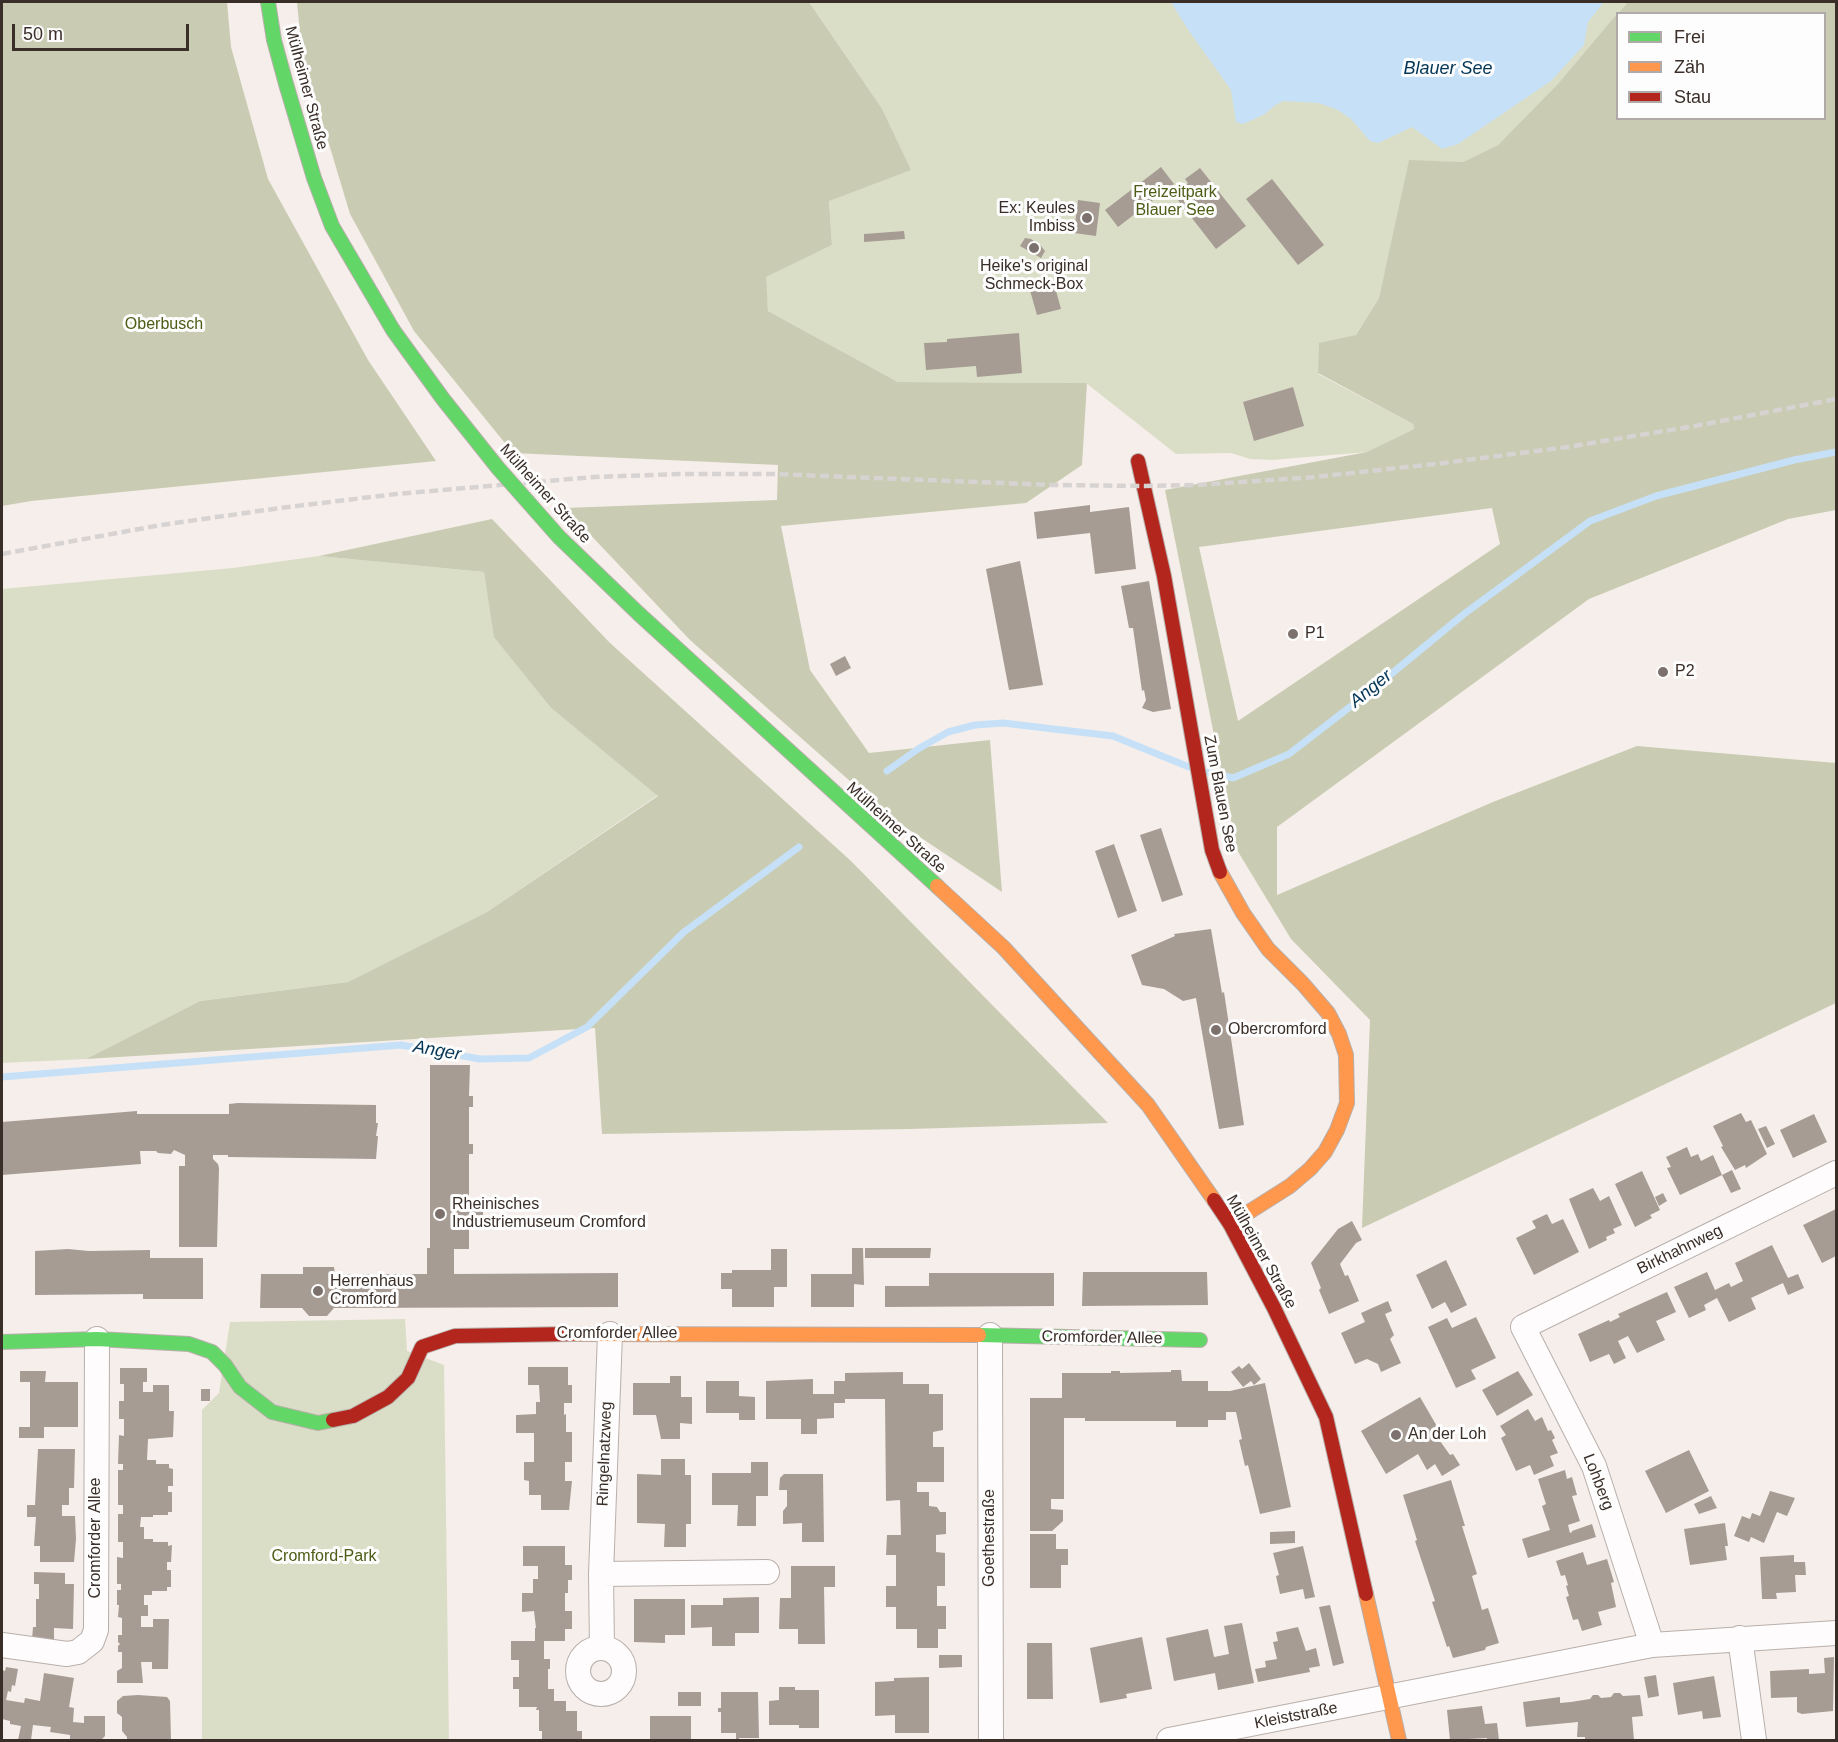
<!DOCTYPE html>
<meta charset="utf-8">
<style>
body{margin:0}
#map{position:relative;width:1838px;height:1742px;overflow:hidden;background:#f6eeea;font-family:Arial,sans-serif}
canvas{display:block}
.frame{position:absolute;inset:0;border:3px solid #3a2e28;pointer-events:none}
.legend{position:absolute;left:1616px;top:12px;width:210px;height:108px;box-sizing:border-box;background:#fdfdfd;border:2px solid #afaaa8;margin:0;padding:8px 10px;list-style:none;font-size:18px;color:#3a2e28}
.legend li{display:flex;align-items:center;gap:12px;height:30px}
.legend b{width:30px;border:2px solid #afaaa8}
.scale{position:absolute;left:12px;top:24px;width:177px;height:27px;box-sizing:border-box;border:3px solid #3a2e28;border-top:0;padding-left:8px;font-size:18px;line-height:21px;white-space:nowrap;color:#3a2e28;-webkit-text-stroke:4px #fdfdfd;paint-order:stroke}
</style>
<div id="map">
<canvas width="1838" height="1742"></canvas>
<div class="frame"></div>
<ul class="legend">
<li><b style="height:8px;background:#63d668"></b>Frei</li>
<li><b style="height:8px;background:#ff974d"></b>Zäh</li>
<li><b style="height:8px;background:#b3261e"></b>Stau</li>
</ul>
<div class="scale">50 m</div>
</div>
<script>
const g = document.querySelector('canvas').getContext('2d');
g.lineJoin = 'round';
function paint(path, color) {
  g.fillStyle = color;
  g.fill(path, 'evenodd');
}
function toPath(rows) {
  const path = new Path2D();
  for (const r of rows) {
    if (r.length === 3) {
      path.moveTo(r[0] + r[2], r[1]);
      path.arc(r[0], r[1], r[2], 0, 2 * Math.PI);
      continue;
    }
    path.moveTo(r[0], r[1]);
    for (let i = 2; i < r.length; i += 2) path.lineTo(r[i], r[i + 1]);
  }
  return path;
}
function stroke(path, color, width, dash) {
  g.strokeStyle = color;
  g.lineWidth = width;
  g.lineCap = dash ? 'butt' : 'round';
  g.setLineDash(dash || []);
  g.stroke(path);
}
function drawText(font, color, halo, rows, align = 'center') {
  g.font = font + ' Arial,sans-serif';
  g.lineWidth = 6;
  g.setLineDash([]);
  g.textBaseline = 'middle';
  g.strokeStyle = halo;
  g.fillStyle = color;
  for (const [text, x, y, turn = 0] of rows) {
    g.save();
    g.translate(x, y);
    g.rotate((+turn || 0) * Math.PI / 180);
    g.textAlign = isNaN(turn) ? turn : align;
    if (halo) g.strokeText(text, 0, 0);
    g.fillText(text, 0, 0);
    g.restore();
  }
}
const green = toPath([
 [809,2,1629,2,1558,85,1498,145,1463,162,1410,161,1379,298,1356,335,1318,374,1413,424,1414,429,1368,452,1272,460,1250,459,1231,453,1176,454,1086,383,898,382,768,311,765,277,832,245,829,201,881,107],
 [319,556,484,572,495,637,551,708,658,795,487,912,348,982,200,1001,86,1059,2,1063,2,589,233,568],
 [405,1319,407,1351,444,1365,449,1740,202,1740,202,1410,219,1393,230,1322]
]);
const forest = toPath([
 [2,2,227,2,231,47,268,179,368,360,436,461,31,501,2,506],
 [297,2,809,2,881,107,911,170,829,201,832,245,766,277,768,311,898,382,1087,383,1082,465,1026,503,781,526,810,670,869,753,990,740,1002,892,893,819,690,640,565,508,777,500,778,465,513,453,414,331,350,214,302,54],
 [1628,2,1836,2,1836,510,1788,519,1589,599,1277,827,1277,895,1493,802,1637,746,1836,763,1836,1003,1362,1228,1370,1020,1291,939,1237,850,1165,490,1367,452,1414,429,1413,424,1318,373,1319,343,1356,335,1379,298,1409,160,1463,162,1498,145,1558,84,1617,14,1618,118,1824,118,1824,14,1618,14],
 [1492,508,1500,544,1238,721,1199,547],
 [492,519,609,642,851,861,1108,1123,910,1129,602,1134,595,1028,86,1059,200,1001,348,982,487,912,658,796,551,708,494,637,484,572,319,556]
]);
const water = toPath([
 [1171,2,1604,2,1588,22,1584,45,1551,81,1458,144,1442,149,1412,127,1378,143,1370,141,1351,119,1338,110,1319,103,1283,101,1274,106,1265,114,1250,121,1243,124,1236,122,1231,90,1189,31]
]);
const stream = toPath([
 [887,771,918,749,948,732,975,725,1003,723,1113,736,1189,767],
 [1208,772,1233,778,1289,754,1368,693,1464,614,1590,521,1656,496,1794,460,1836,452],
 [2,1077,401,1045,480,1059,529,1058,587,1027,684,932,799,847]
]);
const building = toPath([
 [1161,167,1174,184,1118,227,1105,210],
 [1200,168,1246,226,1216,249,1174,195,1188,183,1185,179],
 [1272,179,1324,245,1298,265,1246,199],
 [1078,200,1100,203,1096,236,1074,233],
 [904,231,905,239,864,242,864,234],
 [1025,238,1031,239,1041,246,1045,251,1041,258,1020,246],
 [1053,280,1061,309,1037,315,1029,287],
 [1019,333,1022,373,977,377,976,366,926,370,924,343,947,342,947,339],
 [1293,387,1304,426,1254,441,1243,402],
 [1090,505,1090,512,1129,507,1136,569,1095,574,1090,533,1037,539,1034,512],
 [1020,561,1043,685,1009,690,986,569],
 [1149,581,1171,709,1153,712,1142,708,1146,700,1144,690,1142,691,1133,628,1129,628,1121,586],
 [845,656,851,668,836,676,830,664],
 [1161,828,1183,895,1162,902,1140,835],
 [1114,844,1137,911,1118,918,1095,851],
 [1211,929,1222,993,1224,992,1244,1125,1219,1129,1196,998,1183,1001,1164,989,1142,985,1131,955,1175,936,1174,934],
 [430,1065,470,1065,469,1096,473,1096,473,1107,469,1107,469,1144,473,1144,473,1154,469,1154,469,1202,483,1202,483,1224,469,1224,469,1249,454,1249,454,1274,618,1273,618,1307,334,1308,327,1316,309,1316,302,1308,260,1308,261,1274,303,1274,303,1267,334,1267,335,1274,427,1274,427,1248,430,1248],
 [238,1103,376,1105,376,1123,378,1123,376,1136,378,1136,376,1159,228,1157,228,1155,213,1155,213,1159,218,1164,219,1168,217,1247,179,1247,179,1166,185,1166,185,1155,174,1150,171,1154,158,1153,156,1151,140,1151,141,1164,2,1175,2,1122,137,1111,137,1114,229,1114,229,1104],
 [1741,1113,1746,1122,1751,1120,1767,1154,1746,1168,1745,1165,1735,1170,1721,1147,1723,1146,1713,1126],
 [1814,1114,1827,1142,1793,1158,1780,1130],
 [1766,1126,1775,1144,1767,1148,1758,1129],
 [1687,1147,1691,1157,1698,1154,1701,1161,1713,1155,1722,1175,1680,1195,1667,1168,1671,1167,1666,1157],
 [1732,1170,1741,1189,1731,1193,1722,1175],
 [1642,1171,1660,1210,1650,1215,1652,1218,1635,1227,1615,1184],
 [1593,1188,1600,1201,1609,1196,1622,1225,1613,1229,1615,1233,1606,1237,1607,1240,1589,1249,1569,1199],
 [1663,1193,1667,1201,1659,1206,1655,1197],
 [1836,1209,1836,1256,1822,1263,1803,1225],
 [1547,1214,1552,1224,1563,1219,1579,1252,1534,1275,1516,1238,1536,1228,1532,1221],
 [1352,1221,1362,1240,1356,1243,1340,1264,1345,1276,1348,1275,1359,1301,1329,1314,1319,1290,1321,1288,1311,1263,1338,1229],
 [1772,1245,1788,1278,1798,1274,1804,1288,1788,1295,1783,1283,1751,1298,1756,1309,1729,1322,1717,1298,1704,1305,1706,1310,1689,1318,1674,1287,1707,1272,1715,1290,1729,1283,1731,1287,1743,1281,1735,1263],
 [852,1248,863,1248,864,1285,854,1284,854,1307,811,1307,811,1274,852,1274],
 [865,1248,931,1248,930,1258,865,1258],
 [68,1249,89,1251,150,1250,150,1258,203,1258,203,1299,143,1299,143,1294,35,1295,35,1251],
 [771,1249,787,1249,787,1287,774,1287,774,1307,732,1307,732,1289,721,1289,721,1273,732,1273,732,1270,771,1270],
 [1446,1260,1467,1305,1451,1313,1445,1302,1432,1309,1416,1275],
 [1083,1272,1207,1272,1208,1305,1082,1306],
 [929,1273,1054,1273,1054,1306,885,1307,885,1286,929,1286],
 [1667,1292,1676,1312,1656,1321,1665,1340,1637,1353,1628,1336,1618,1341,1626,1358,1614,1364,1609,1354,1590,1362,1578,1334,1609,1320,1610,1322,1620,1317,1618,1314],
 [1388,1301,1392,1311,1385,1314,1394,1335,1390,1339,1401,1363,1381,1372,1378,1364,1367,1359,1355,1364,1341,1333,1365,1322,1361,1313],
 [1476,1317,1496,1358,1471,1370,1476,1379,1456,1388,1428,1327,1447,1318,1452,1328],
 [1249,1363,1261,1379,1254,1385,1251,1381,1243,1387,1231,1372,1239,1366,1242,1369],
 [528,1367,568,1367,568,1385,572,1385,572,1403,564,1403,564,1415,566,1414,566,1432,572,1432,572,1462,565,1462,565,1481,572,1481,569,1510,541,1510,541,1495,529,1495,529,1481,524,1480,524,1462,534,1462,534,1433,516,1433,516,1415,536,1414,536,1402,540,1402,539,1385,528,1385],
 [120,1368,147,1368,147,1382,143,1382,143,1392,153,1392,153,1385,169,1385,169,1411,174,1411,173,1437,148,1439,147,1460,156,1460,156,1464,169,1464,169,1468,173,1469,173,1486,168,1486,168,1492,172,1492,172,1512,168,1512,168,1515,153,1515,153,1517,141,1517,140,1527,144,1527,144,1539,153,1539,153,1542,168,1542,168,1546,172,1545,171,1562,167,1562,167,1570,171,1570,171,1587,167,1587,167,1591,152,1591,152,1595,144,1595,144,1605,148,1605,148,1616,141,1616,141,1627,153,1627,153,1619,169,1619,168,1669,152,1669,152,1662,141,1662,143,1683,117,1683,117,1671,122,1668,122,1652,118,1652,118,1646,120,1644,118,1642,118,1635,122,1635,122,1618,118,1617,119,1605,117,1605,117,1590,121,1590,121,1584,117,1584,117,1557,123,1558,123,1542,118,1542,118,1514,123,1514,123,1505,118,1505,118,1470,123,1470,123,1464,118,1464,119,1435,124,1436,124,1419,119,1419,119,1401,124,1401,124,1384,120,1384],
 [1171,1370,1181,1370,1182,1381,1208,1381,1208,1391,1230,1391,1265,1383,1291,1507,1260,1514,1248,1465,1245,1466,1239,1440,1242,1439,1236,1412,1226,1412,1226,1420,1208,1420,1208,1427,1176,1427,1176,1421,1085,1421,1085,1418,1064,1418,1064,1499,1051,1499,1051,1509,1063,1510,1063,1521,1052,1531,1030,1531,1030,1398,1062,1398,1062,1373,1111,1373,1111,1371,1120,1371,1120,1373,1171,1372],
 [20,1371,46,1371,45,1382,78,1382,78,1427,44,1427,44,1438,19,1438,19,1427,30,1427,30,1382,20,1382],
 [1518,1371,1533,1395,1497,1416,1482,1390],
 [903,1372,903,1384,929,1384,929,1394,943,1394,943,1430,933,1432,933,1447,944,1447,944,1482,917,1482,917,1492,929,1492,929,1506,937,1507,940,1512,946,1512,946,1534,936,1535,936,1552,945,1553,945,1586,937,1586,937,1606,946,1606,946,1629,938,1629,938,1648,917,1648,917,1629,896,1629,896,1607,886,1607,886,1586,896,1586,896,1555,886,1555,887,1535,901,1535,900,1500,886,1501,885,1399,845,1399,845,1403,834,1403,834,1418,817,1419,817,1434,801,1434,801,1419,766,1419,766,1381,813,1379,813,1394,834,1394,834,1381,845,1381,845,1373],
 [670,1376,681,1376,681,1397,692,1397,692,1424,680,1423,680,1439,661,1439,656,1415,633,1415,633,1383,670,1383],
 [706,1381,739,1381,739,1396,755,1397,755,1420,739,1420,739,1413,706,1413],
 [201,1389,210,1389,210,1401,201,1401],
 [1420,1397,1442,1435,1438,1437,1440,1441,1450,1455,1453,1454,1460,1465,1442,1476,1435,1464,1427,1470,1418,1454,1386,1474,1361,1431],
 [1528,1409,1535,1421,1542,1417,1548,1431,1551,1430,1555,1438,1552,1440,1558,1453,1550,1456,1554,1466,1534,1475,1530,1465,1516,1471,1501,1438,1506,1435,1500,1426],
 [38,1449,75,1449,74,1488,69,1488,69,1505,62,1505,62,1516,75,1516,76,1539,74,1562,40,1562,40,1546,34,1546,36,1517,27,1517,27,1505,35,1505],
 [1689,1450,1709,1491,1666,1513,1645,1471],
 [661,1459,685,1459,685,1475,691,1475,691,1524,686,1524,686,1547,664,1547,665,1524,637,1523,637,1474,661,1475],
 [751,1462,768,1462,768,1496,756,1496,756,1526,737,1526,738,1505,712,1505,712,1473,751,1473],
 [1565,1470,1567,1479,1572,1477,1577,1495,1572,1496,1580,1521,1568,1525,1570,1533,1572,1532,1572,1531,1592,1524,1596,1537,1528,1558,1522,1539,1550,1530,1542,1506,1546,1504,1538,1479],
 [784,1474,823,1474,824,1542,802,1542,802,1523,783,1524,783,1511,787,1506,787,1490,779,1490,780,1478],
 [1451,1480,1465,1526,1462,1526,1477,1574,1472,1576,1482,1610,1488,1608,1499,1643,1486,1647,1485,1650,1453,1658,1449,1646,1447,1647,1432,1602,1435,1601,1415,1541,1417,1540,1403,1495],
 [1770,1491,1795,1498,1787,1516,1777,1512,1764,1543,1751,1537,1749,1542,1734,1536,1742,1516,1750,1519,1752,1513,1760,1516],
 [1711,1496,1717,1508,1699,1514,1694,1504],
 [1725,1523,1728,1546,1725,1546,1727,1560,1690,1565,1684,1529],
 [1295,1531,1295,1543,1270,1544,1270,1532],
 [1030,1534,1056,1534,1056,1549,1068,1549,1068,1565,1061,1565,1061,1588,1030,1588],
 [523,1546,565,1546,565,1565,572,1565,572,1580,568,1580,568,1593,565,1593,565,1611,572,1611,572,1629,565,1629,565,1641,544,1641,544,1659,550,1659,550,1669,548,1669,548,1689,554,1689,554,1701,566,1701,566,1711,577,1711,577,1731,582,1731,582,1740,542,1740,542,1731,539,1731,539,1710,536,1710,537,1707,519,1707,519,1689,513,1689,513,1677,519,1677,519,1660,511,1660,511,1641,535,1641,535,1628,536,1628,534,1611,522,1612,522,1593,533,1593,533,1579,538,1579,538,1566,523,1566],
 [1303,1546,1315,1597,1305,1599,1303,1589,1280,1594,1276,1576,1279,1575,1273,1553],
 [1583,1552,1587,1565,1607,1559,1614,1582,1611,1583,1616,1607,1598,1612,1602,1625,1582,1631,1578,1619,1573,1620,1566,1597,1569,1596,1566,1586,1568,1585,1565,1575,1561,1576,1556,1561],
 [1794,1555,1794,1562,1805,1562,1806,1575,1795,1575,1796,1592,1776,1593,1777,1599,1762,1599,1760,1557],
 [791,1566,835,1566,835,1587,824,1587,825,1644,798,1644,798,1629,779,1629,780,1598,791,1598],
 [34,1572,65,1573,65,1584,74,1584,73,1629,54,1628,54,1639,32,1639,33,1627,36,1627,36,1599,39,1599,39,1584,34,1584],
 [759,1597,759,1633,735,1633,735,1646,712,1646,712,1627,691,1628,691,1605,723,1605,723,1598],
 [634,1599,685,1599,685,1635,665,1635,665,1643,634,1642],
 [1330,1605,1344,1663,1333,1666,1319,1607],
 [1242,1623,1254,1683,1218,1690,1215,1673,1174,1681,1166,1638,1208,1629,1214,1657,1229,1654,1224,1626],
 [1298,1627,1306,1651,1316,1648,1320,1666,1309,1668,1310,1672,1258,1682,1255,1669,1266,1667,1265,1661,1277,1659,1273,1642,1278,1641,1276,1632],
 [1142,1637,1152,1689,1126,1694,1127,1698,1100,1703,1090,1648],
 [1027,1643,1052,1643,1053,1699,1027,1699],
 [939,1655,962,1655,962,1667,939,1668],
 [1834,1657,1833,1711,1802,1714,1797,1712,1797,1697,1771,1698,1770,1671,1809,1669,1809,1674,1825,1673,1824,1658],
 [6,1667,18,1669,15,1686,12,1685,11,1692,8,1691,6,1700,24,1703,25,1698,40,1701,44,1673,74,1678,69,1707,74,1708,73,1722,84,1723,84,1716,105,1716,105,1736,101,1740,70,1740,70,1735,50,1732,51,1727,33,1725,31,1740,18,1740,21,1726,10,1724,10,1721,2,1719,2,1670,5,1671],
 [1656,1675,1659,1696,1648,1698,1644,1677],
 [1714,1676,1721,1717,1703,1719,1702,1711,1678,1715,1673,1683],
 [929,1677,929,1733,895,1733,895,1715,875,1716,875,1682,894,1681,894,1678],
 [779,1687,795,1687,795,1690,819,1690,819,1728,799,1728,799,1725,769,1725,769,1701,779,1700],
 [678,1692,701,1692,701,1706,678,1706],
 [721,1692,758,1692,759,1738,739,1738,739,1740,736,1740,736,1733,721,1733,721,1712,718,1712,718,1708,721,1708],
 [1614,1693,1620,1693,1623,1696,1640,1695,1643,1716,1632,1717,1634,1740,1585,1740,1585,1737,1577,1737,1578,1722,1526,1727,1523,1702,1560,1697,1560,1703,1571,1702,1590,1699,1593,1695,1598,1695,1601,1698,1611,1697],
 [138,1695,167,1697,170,1701,171,1740,127,1740,127,1737,122,1731,122,1717,117,1713,117,1701,123,1696],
 [1482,1706,1485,1724,1497,1723,1499,1740,1487,1740,1487,1738,1450,1740,1447,1710],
 [650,1716,691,1716,691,1740,650,1740]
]);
const street = toPath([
 [990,1335,991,1740],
 [601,1574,767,1572],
 [1740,1638,1754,1740],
 [2,1645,67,1654,78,1652,92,1641,96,1630,97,1339],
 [1652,1645,1594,1466,1523,1327,1836,1173],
 [602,1648,601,1574,610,1334],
 [601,1671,23],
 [1169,1740,1652,1645,1836,1633]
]);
const fast = toPath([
 [268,2,274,40,286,84,314,178,332,226,393,330],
 [639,614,937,886],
 [979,1335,1200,1340],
 [2,1342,97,1339,189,1344,212,1352,225,1365,240,1387,272,1412,318,1423,333,1420]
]);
const slow = toPath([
 [1220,872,1243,913,1268,949,1303,984,1328,1013,1339,1034,1346,1055,1347,1103,1337,1130,1325,1152,1310,1169,1290,1186,1230,1224],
 [937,886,1003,947,1148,1105,1214,1200],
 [572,1334,979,1335],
 [1366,1594,1399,1740]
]);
const jam = toPath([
 [1138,461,1164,576,1212,850,1220,872],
 [1214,1200,1230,1224,1274,1308,1326,1417,1366,1594],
 [333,1420,353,1416,388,1397,408,1378,422,1347,455,1336,572,1334]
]);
const rail = toPath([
 [2,554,161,525,280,508,396,494,594,477,680,474,774,474,1052,485,1145,486,1197,485,1315,477,1444,463,1567,447,1695,426,1836,399]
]);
const fastBridge = toPath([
 [393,330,443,399,498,468,559,537,639,614]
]);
const markers = [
 [1087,218,6,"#7c716c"],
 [1034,248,6,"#7c716c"],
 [1293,634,6,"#7c716c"],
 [1663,672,6,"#7c716c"],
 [1216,1030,6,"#7c716c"],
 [440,1214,6,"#7c716c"],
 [318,1291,6,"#7c716c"],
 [1396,1435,6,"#7c716c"]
];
const streetNames = [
 ["Mülheimer Straße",306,88,75],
 ["Mülheimer Straße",545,494,48],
 ["Zum Blauen See",1220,794,79],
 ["Mülheimer Straße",896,828,42],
 ["Birkhahnweg",1680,1250,-26],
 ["Mülheimer Straße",1261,1252,61],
 ["Cromforder Allee",617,1334],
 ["Cromforder Allee",1102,1338,1],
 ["Ringelnatzweg",605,1454,-88],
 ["Lohberg",1598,1482,69],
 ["Cromforder Allee",96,1538,-90],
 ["Goethestraße",990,1538,-90],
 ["Kleiststraße",1296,1716,-11]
];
const parkNames = [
 ["Freizeitpark",1175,193],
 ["Blauer See",1175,211],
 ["Oberbusch",164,325],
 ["Cromford-Park",324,1557]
];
const poiNames = [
 ["Ex: Keules",1075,209,"right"],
 ["Imbiss",1075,227,"right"],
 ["Heike's original",1034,267,"center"],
 ["Schmeck-Box",1034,285,"center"],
 ["P1",1305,634],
 ["P2",1675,672],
 ["Obercromford",1228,1030],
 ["Rheinisches",452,1205],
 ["Industriemuseum Cromford",452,1223],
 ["Herrenhaus",330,1282],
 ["Cromford",330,1300],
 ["An der Loh",1408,1435]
];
const waterNames = [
 ["Blauer See",1448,69],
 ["Anger",1371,689,-39],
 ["Anger",437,1051,10]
];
paint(green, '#dbdec7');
paint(forest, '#c9ccb2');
paint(water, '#c6e1f7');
stroke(stream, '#c6e1f7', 7);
paint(building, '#a69c94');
stroke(street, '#b8afab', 26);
stroke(fast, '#b8afab', 16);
stroke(slow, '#b8afab', 16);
stroke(jam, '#b8afab', 16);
stroke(street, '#fefcfc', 24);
stroke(fast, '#63d668', 14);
stroke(slow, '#ff974d', 14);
stroke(jam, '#b3261e', 14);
stroke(rail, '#d6d3d2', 4.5, [9, 4.5]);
stroke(fastBridge, '#b8afab', 16, []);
stroke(fastBridge, '#63d668', 14);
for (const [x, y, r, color] of markers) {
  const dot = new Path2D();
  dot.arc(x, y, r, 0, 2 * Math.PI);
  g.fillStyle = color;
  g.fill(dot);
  stroke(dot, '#fdfdfd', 2);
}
drawText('16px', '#3a2e28', '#fdfdfd', streetNames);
drawText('16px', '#4d5c16', '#fdfdfd', parkNames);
drawText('16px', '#3a2e28', '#fdfdfd', poiNames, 'left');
drawText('italic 18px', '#043555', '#fdfdfd', waterNames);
</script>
